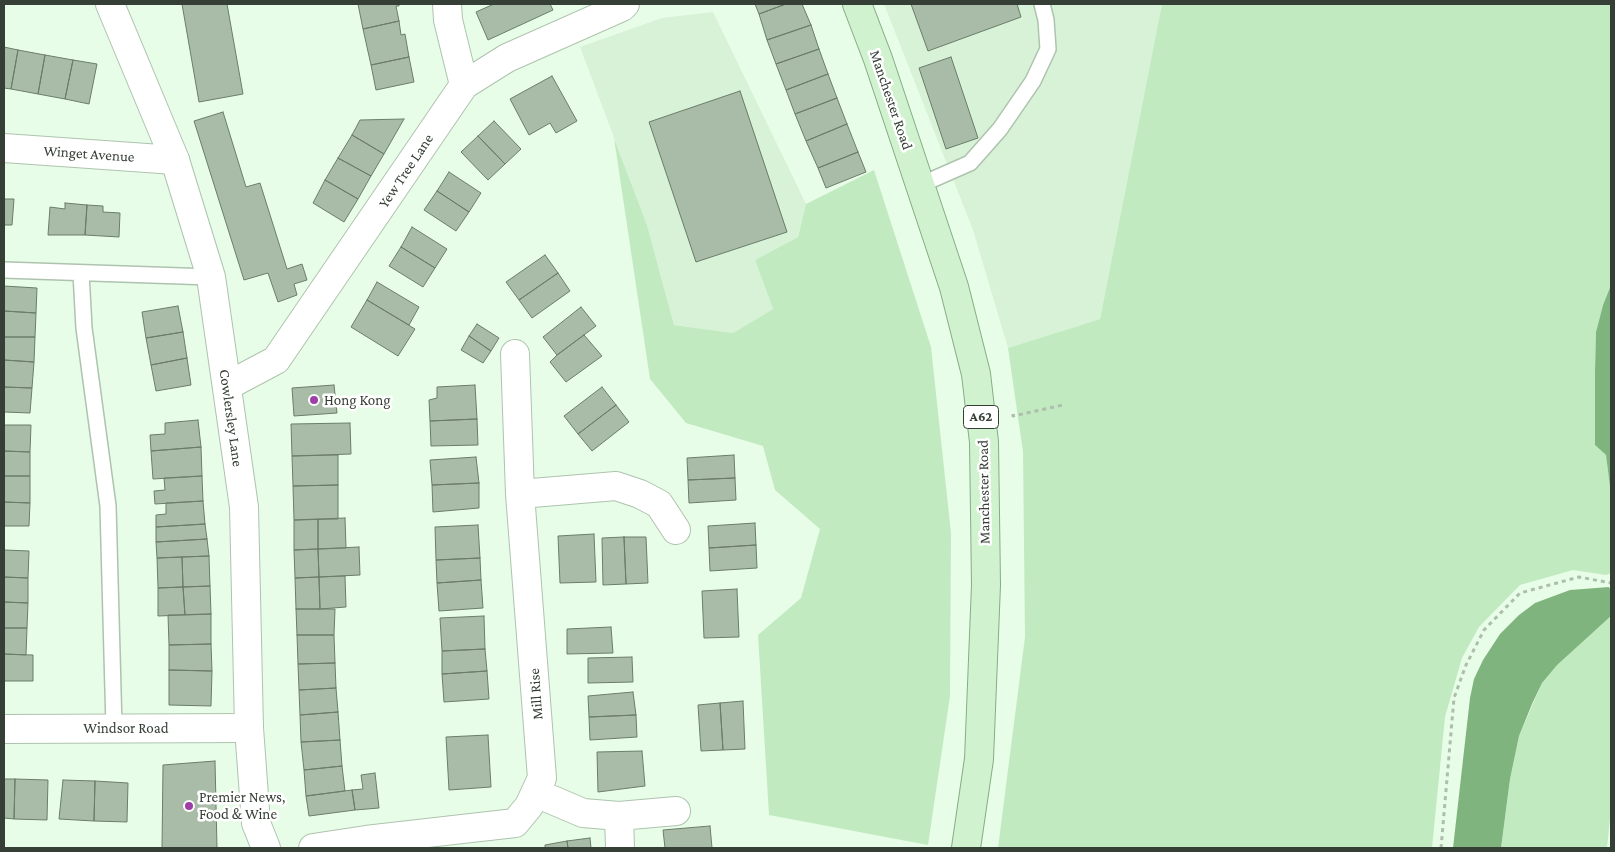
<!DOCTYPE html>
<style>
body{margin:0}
#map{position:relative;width:1615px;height:852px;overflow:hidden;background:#e8fde7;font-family:"Crimson Pro",serif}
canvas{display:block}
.frame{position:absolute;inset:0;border:5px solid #363f36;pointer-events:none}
</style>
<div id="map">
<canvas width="1615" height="852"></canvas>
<div class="frame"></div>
</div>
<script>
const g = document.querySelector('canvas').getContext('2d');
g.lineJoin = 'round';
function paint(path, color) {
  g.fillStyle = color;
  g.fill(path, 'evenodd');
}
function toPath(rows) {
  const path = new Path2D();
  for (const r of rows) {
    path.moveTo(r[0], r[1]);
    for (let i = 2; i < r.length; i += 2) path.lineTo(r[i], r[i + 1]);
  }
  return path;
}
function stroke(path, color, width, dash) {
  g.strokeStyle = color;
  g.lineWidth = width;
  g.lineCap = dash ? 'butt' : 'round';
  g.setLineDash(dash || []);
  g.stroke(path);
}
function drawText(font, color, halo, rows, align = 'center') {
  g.font = font + ' "Crimson Pro",serif';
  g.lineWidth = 5;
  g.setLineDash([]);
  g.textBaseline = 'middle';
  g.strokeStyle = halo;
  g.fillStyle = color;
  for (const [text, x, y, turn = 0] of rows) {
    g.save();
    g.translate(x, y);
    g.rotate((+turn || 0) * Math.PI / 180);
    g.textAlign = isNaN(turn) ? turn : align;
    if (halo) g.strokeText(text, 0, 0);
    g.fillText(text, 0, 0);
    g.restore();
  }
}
const built = toPath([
 [884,4,1162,4,1100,319,1008,348,973,230],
 [713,12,806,204,798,237,755,260,773,309,733,333,674,325,647,225,580,47,662,18]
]);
const green = toPath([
 [1162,4,1611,4,1611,285,1603,305,1596,332,1595,371,1595,445,1606,455,1611,495,1611,573,1606,575,1573,570,1520,585,1479,627,1462,658,1445,717,1432,848,998,848,1025,637,1023,452,1008,348,1100,319],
 [614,138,647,225,674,325,733,333,773,309,755,260,798,237,806,204,874,170,931,347,951,533,950,696,928,845,769,815,758,635,801,598,820,529,775,490,763,446,686,423,650,379],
 [1611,616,1611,809,1607,848,1501,848,1510,779,1519,736,1542,683,1557,664]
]);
const water = toPath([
 [1611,285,1611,495,1606,455,1595,445,1595,371,1596,332,1603,305],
 [1609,587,1611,591,1611,616,1557,665,1542,683,1532,704,1519,736,1510,779,1501,848,1453,848,1470,698,1474,679,1483,660,1500,634,1519,615,1535,603,1570,590]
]);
const building = toPath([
 [182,4,227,4,243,94,199,102,182,4],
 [358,4,399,4,399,6,396,6,399,21,363,29,358,4],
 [494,4,550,4,553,10,488,40,476,12,494,4],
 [755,4,786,4,759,14,755,4],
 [786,4,802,4,811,25,767,40,759,14,786,4],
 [911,4,1017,4,1021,17,928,51,911,4],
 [399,21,401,35,405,34,409,57,371,65,363,29,399,21],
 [811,25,819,49,776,64,767,40,811,25],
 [4,47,18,50,11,89,4,88,4,47],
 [819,49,828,74,786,90,776,64,819,49],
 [18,50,45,55,38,94,11,89,18,50],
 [45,55,73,60,65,99,38,94,45,55],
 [409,57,414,82,376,90,371,65,409,57],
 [951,57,978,138,946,149,919,68,951,57],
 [73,60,97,64,89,104,65,99,73,60],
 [828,74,837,98,795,114,786,90,828,74],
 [552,76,577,121,556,133,550,123,529,135,510,99,552,76],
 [740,91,787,232,696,262,649,122,740,91],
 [837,98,847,124,806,141,795,114,837,98],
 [223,112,246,187,260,183,287,269,302,264,307,280,294,284,297,295,278,302,268,273,244,280,194,121,223,112],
 [404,119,384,154,352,135,360,120,404,119],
 [494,121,521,149,505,164,478,136,494,121],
 [847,124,858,152,818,168,806,141,847,124],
 [352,135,384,154,371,176,338,158,352,135],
 [478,136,505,164,488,180,461,152,478,136],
 [858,152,866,172,826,188,818,168,858,152],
 [338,158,371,176,358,199,325,180,338,158],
 [449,172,481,193,469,212,437,191,449,172],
 [325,180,358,199,344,222,313,203,325,180],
 [437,191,469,212,456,231,424,210,437,191],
 [4,199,14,199,12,225,4,225,4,199],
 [65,203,87,205,85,235,48,235,50,207,65,209,65,203],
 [87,205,103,206,103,212,120,213,119,237,85,235,87,205],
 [412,227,447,249,435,268,401,247,412,227],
 [401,247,435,268,423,287,389,266,401,247],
 [545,255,558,273,519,300,506,282,545,255],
 [558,273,570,291,532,318,519,300,558,273],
 [377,282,419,307,409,325,367,300,377,282],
 [4,286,37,288,36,313,4,311,4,286],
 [367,300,415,329,398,356,351,327,367,300],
 [178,306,183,332,146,338,142,312,178,306],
 [581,307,596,326,557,355,543,337,581,307],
 [4,311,36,313,35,337,4,337,4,311],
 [477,324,499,338,491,351,469,336,477,324],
 [183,332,187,358,151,365,146,338,183,332],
 [584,335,602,356,566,382,550,362,557,355,584,335],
 [469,336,491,351,483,363,461,350,469,336],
 [4,337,35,337,34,362,4,360,4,337],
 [187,358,191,385,156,391,151,365,187,358],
 [4,360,34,362,32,388,4,387,4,360],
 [334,385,337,413,294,416,292,388,334,385],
 [475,385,477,419,430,421,429,400,437,398,437,387,475,385],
 [4,387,32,388,30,413,4,412,4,387],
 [602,387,616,405,578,434,564,416,602,387],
 [616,405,629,422,592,451,578,434,616,405],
 [477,419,478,445,431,446,430,421,477,419],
 [198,420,201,447,151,451,150,435,165,434,165,423,198,420],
 [350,423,351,454,292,456,291,424,350,423],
 [4,425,31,425,30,452,4,451,4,425],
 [201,447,202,476,153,479,151,451,201,447],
 [4,451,30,452,30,476,4,476,4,451],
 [338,455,338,485,293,486,292,456,338,455],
 [734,455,735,478,688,480,687,458,734,455],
 [476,457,479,483,432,485,430,460,476,457],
 [4,476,30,476,30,503,4,502,4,476],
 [202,476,203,501,155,504,154,491,165,490,164,478,202,476],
 [735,478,736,500,689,503,688,480,735,478],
 [479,483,479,508,433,512,432,485,479,483],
 [338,485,338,519,294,520,293,486,338,485],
 [203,501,205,524,156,527,156,515,166,514,166,503,203,501],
 [4,502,30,503,29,526,4,526,4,502],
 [345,518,346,548,318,549,318,519,345,518],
 [318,519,318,549,294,550,294,520,318,519],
 [755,523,756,545,709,548,708,526,755,523],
 [205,524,207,539,156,542,156,527,205,524],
 [478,525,480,558,436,560,435,527,478,525],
 [594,534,596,582,560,583,558,536,594,534],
 [624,537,626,584,603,585,602,538,624,537],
 [624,537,646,537,648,583,626,584,624,537],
 [207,539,209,556,157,558,156,542,207,539],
 [756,545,757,568,710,571,709,548,756,545],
 [359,547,360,575,319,577,318,549,359,547],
 [318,549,319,577,295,578,294,550,318,549],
 [4,550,29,551,28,578,4,577,4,550],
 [209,556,210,586,183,587,182,557,209,556],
 [182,557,183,587,158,588,157,558,182,557],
 [480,558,481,580,437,583,436,560,480,558],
 [345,576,346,607,320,609,319,577,345,576],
 [4,577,28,578,28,603,4,602,4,577],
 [319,577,320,609,296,609,295,578,319,577],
 [481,580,483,608,439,611,437,583,481,580],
 [210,586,211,614,185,615,183,587,210,586],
 [183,587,185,615,158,616,158,588,183,587],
 [737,589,739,637,704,638,702,591,737,589],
 [4,602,28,603,27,628,4,628,4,602],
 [296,609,335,609,334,635,297,635,296,609],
 [211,614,211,644,169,645,168,615,211,614],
 [484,616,485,649,442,651,440,618,484,616],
 [611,627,613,653,567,654,567,629,611,627],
 [4,628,27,628,26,655,4,654,4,628],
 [297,635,334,635,335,663,298,664,297,635],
 [211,644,212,671,169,670,169,645,211,644],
 [485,649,487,671,442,674,442,651,485,649],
 [4,654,33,655,33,681,4,681,4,654],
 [632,657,633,682,588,683,588,658,632,657],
 [335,663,336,688,299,690,298,664,335,663],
 [169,670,212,671,211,706,169,705,169,670],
 [487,671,489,699,444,702,442,674,487,671],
 [336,688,338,712,300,715,299,690,336,688],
 [633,692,636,715,589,717,588,696,633,692],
 [743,701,745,749,723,750,720,703,743,701],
 [720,703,723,750,701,751,698,705,720,703],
 [338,712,340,740,301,742,300,715,338,712],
 [636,715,637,737,590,740,589,717,636,715],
 [488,735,491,787,449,790,446,737,488,735],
 [340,740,342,766,304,770,301,742,340,740],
 [642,751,645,786,598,792,597,752,642,751],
 [215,761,217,848,162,848,163,765,215,761],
 [342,766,345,791,306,796,304,770,342,766],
 [375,773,379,808,355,810,352,790,363,789,361,775,375,773],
 [4,779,15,779,14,819,4,818,4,779],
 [15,779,48,780,47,820,14,819,15,779],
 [63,780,95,781,94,821,59,819,63,780],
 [95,781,128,783,127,822,94,821,95,781],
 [352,790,355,810,309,816,306,796,352,790],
 [710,826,712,848,665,848,663,830,710,826],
 [590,838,591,848,568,848,567,841,590,838],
 [567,841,568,848,545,848,545,845,567,841]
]);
const path = toPath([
 [1013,414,1013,416,1063,405],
 [1441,848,1454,698,1466,665,1484,630,1520,593,1579,577,1611,583]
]);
const service = toPath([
 [920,185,970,163,1000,129,1033,81,1048,49,1046,20,1042,4],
 [4,270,211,277],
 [81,273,84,328,108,506,114,728]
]);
const minor = toPath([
 [447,4,448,20,464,85],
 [4,148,175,160],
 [227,386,276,360,464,85,507,58,622,7,625,4],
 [520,494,616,486,640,494,659,504,676,530],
 [4,729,249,728],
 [536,793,583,813,619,816,676,811],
 [619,816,620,848],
 [313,848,366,840,515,823,529,806,542,778,520,494,515,354]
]);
const tertiary = toPath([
 [110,4,175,160,211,277,244,507,249,728,256,823,266,848]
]);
const primary = toPath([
 [857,4,878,59,954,287,976,374,984,442,986,585,979,759,966,848]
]);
const markers = [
 [314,400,5,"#9e3ea7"],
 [189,806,5,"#9e3ea7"]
];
const shields = [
 [981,417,35]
];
const shieldNames = [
 ["A62",981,417]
];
const streetNames = [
 ["Manchester Road",891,100,71],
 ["Winget Avenue",89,154,4],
 ["Yew Tree Lane",406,171,-56],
 ["Cowlersley Lane",231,418,82],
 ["Manchester Road",984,492,-91],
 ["Mill Rise",536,694,-94],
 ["Windsor Road",126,728]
];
const poiNames = [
 ["Hong Kong",324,400],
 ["Premier News,",199,797],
 ["Food & Wine",199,814]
];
paint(built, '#d7f2d6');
paint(green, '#c2eac1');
paint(water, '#7fb47e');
paint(building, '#a8bca7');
stroke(building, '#6b7d6a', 1);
stroke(service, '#aec3ae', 18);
stroke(minor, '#aec3ae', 30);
stroke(tertiary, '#aec3ae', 30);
stroke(primary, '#85ae85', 30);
stroke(path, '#adbeac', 3, [4, 4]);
stroke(service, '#fff', 15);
stroke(minor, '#fff', 28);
stroke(tertiary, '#fff', 28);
stroke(primary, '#d0f2cf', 28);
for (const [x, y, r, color] of markers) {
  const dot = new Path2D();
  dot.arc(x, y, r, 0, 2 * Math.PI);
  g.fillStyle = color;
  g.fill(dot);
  stroke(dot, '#fff', 2);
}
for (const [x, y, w] of shields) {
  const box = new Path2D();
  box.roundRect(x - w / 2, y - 11.5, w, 23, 4);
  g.fillStyle = '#fff';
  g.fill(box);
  stroke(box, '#363f36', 1);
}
drawText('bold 14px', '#363f36', null, shieldNames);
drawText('15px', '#363f36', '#fff', streetNames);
drawText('15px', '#363f36', '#fff', poiNames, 'left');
</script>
